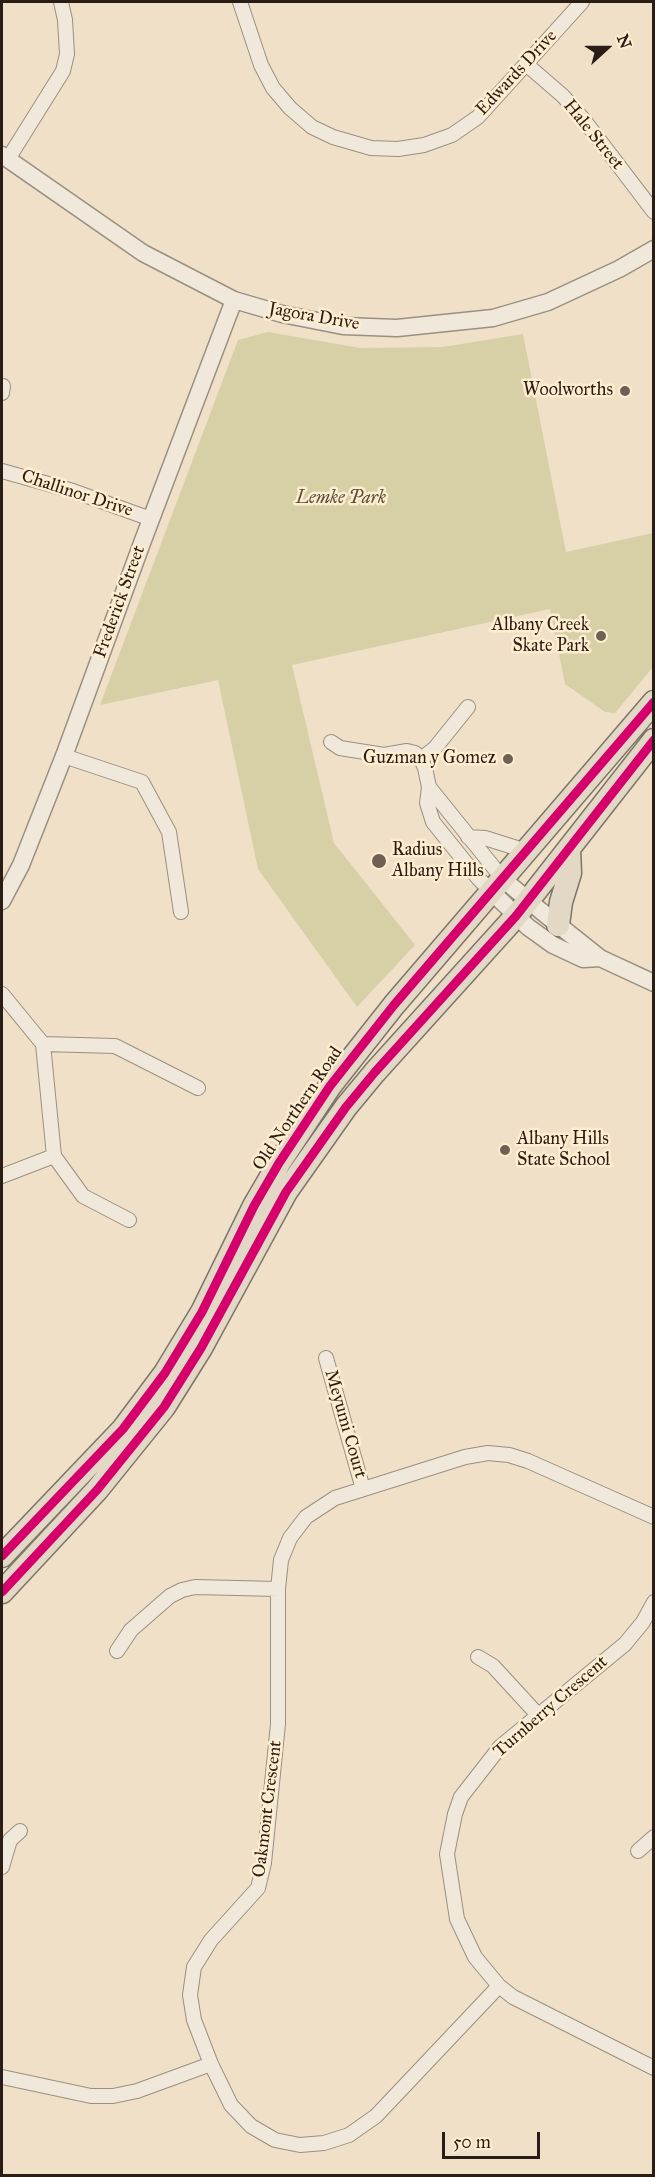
<!DOCTYPE html>
<style>
body{margin:0}
#map{position:relative;width:655px;height:2177px;overflow:hidden;background:#efe0c7;font-family:"IM FELL Great Primer",serif}
canvas{display:block}
.frame{position:absolute;inset:0;border:3px solid #291d15;pointer-events:none}
.north{position:absolute;left:577px;top:18px;width:60px;height:60px;-webkit-text-stroke:4px #ffedd0;paint-order:stroke;rotate:69deg;font-size:16px;font-weight:700;line-height:24px;text-align:center;color:#291d15}
.north::after{content:'';display:block;margin:auto;width:21px;height:27px;background:#291d15;clip-path:polygon(50% 0,100% 100%,50% 72%,0 100%)}
.scale{position:absolute;left:442px;top:2132px;width:98px;height:27px;box-sizing:border-box;border:3px solid #291d15;border-top:0;padding-left:8px;font-size:18px;line-height:21px;white-space:nowrap;color:#291d15;-webkit-text-stroke:4px #ffedd0;paint-order:stroke}
</style>
<div id="map">
<canvas width="655" height="2177"></canvas>
<div class="frame"></div>
<div class="north">N</div>
<div class="scale">50 m</div>
</div>
<script>
const g = document.querySelector('canvas').getContext('2d');
g.lineJoin = 'round';
function paint(path, color) {
  g.fillStyle = color;
  g.fill(path, 'evenodd');
}
function toPath(rows) {
  const path = new Path2D();
  for (const r of rows) {
    path.moveTo(r[0], r[1]);
    for (let i = 2; i < r.length; i += 2) path.lineTo(r[i], r[i + 1]);
  }
  return path;
}
function stroke(path, color, width, dash) {
  g.strokeStyle = color;
  g.lineWidth = width;
  g.lineCap = dash ? 'butt' : 'round';
  g.setLineDash(dash || []);
  g.stroke(path);
}
function drawText(font, color, halo, rows, align = 'center') {
  g.font = font + ' "IM FELL Great Primer",serif';
  g.lineWidth = 5;
  g.setLineDash([]);
  g.textBaseline = 'middle';
  g.strokeStyle = halo;
  g.fillStyle = color;
  for (const [text, x, y, turn = 0] of rows) {
    g.save();
    g.translate(x, y);
    g.rotate((+turn || 0) * Math.PI / 180);
    g.textAlign = isNaN(turn) ? turn : align;
    if (halo) g.strokeText(text, 0, 0);
    g.fillText(text, 0, 0);
    g.restore();
  }
}
const green = toPath([
 [268,332,360,348,443,347,523,334,566,552,653,533,653,667,615,713,605,712,565,684,550,609,292,665,334,843,415,945,357,1007,258,869,218,680,100,705,238,340]
]);
const minor = toPath([
 [240,2,261,65,273,88,290,108,312,127,333,137,371,148,398,149,424,145,452,135,478,117,582,2],
 [526,64,563,96,584,120,654,212],
 [8,159,63,71,67,54,65,20,61,2],
 [2,393,3,386],
 [2,471,73,491,151,519],
 [331,742,340,748,384,755,407,751,415,753,421,759,425,768,429,787,427,803,433,822,478,878,492,892],
 [64,756,142,782,169,832,181,912],
 [421,759,435,748,468,707],
 [429,787,503,879],
 [468,837,485,838,526,851],
 [2,994,43,1044,54,1156,83,1196,129,1220],
 [43,1044,115,1046,198,1088],
 [2,1176,54,1156],
 [326,1358,363,1489],
 [654,1602,643,1622,625,1644,500,1747,461,1797,455,1814,447,1854,457,1919,475,1957,499,1986,513,1997,654,2068],
 [117,1651,131,1630,170,1596,182,1590,195,1587,278,1589],
 [478,1657,493,1666,538,1715],
 [638,1851,654,1837],
 [2,1867,10,1840,20,1831],
 [499,1986,376,2116,349,2135,324,2143,300,2145,275,2140,251,2126,231,2105,211,2064,194,2020,190,1995,194,1967,211,1940,258,1888,264,1863,278,1724,278,1589,281,1560,290,1538,306,1517,335,1498,465,1457,488,1453,509,1455,528,1461,654,1517],
 [2,2077,91,2096,113,2096,137,2091,211,2064]
]);
const tertiary = toPath([
 [2,155,143,253,234,300,282,314,343,326,397,328,493,318,548,302,619,269,654,249],
 [503,879,541,911,600,958,654,983],
 [492,892,528,927,553,945,583,959,600,958],
 [2,901,21,865,64,756,142,543,234,300]
]);
const trunk = toPath([
 [558,925,561,902,570,873,569,849],
 [2,1556,123,1429,165,1373,202,1312,254,1206,279,1163,330,1086,394,1005,654,702],
 [2,1592,97,1490,164,1407,201,1348,286,1192,346,1107,375,1072,516,916,654,740]
]);
const cycleway = toPath([
 [2,1556,123,1429,165,1373,202,1312,254,1206,279,1163,330,1086,394,1005,654,702],
 [2,1592,97,1490,164,1407,201,1348,286,1192,346,1107,375,1072,516,916,654,740]
]);
const markers = [
 [625,391,6,"#6e6153"],
 [601,636,6,"#6e6153"],
 [508,759,6,"#6e6153"],
 [379,861,8,"#6e6153"],
 [505,1150,6,"#6e6153"]
];
const streetNames = [
 ["Edwards Drive",517,73,-47],
 ["Hale Street",593,135,51],
 ["Jagora Drive",314,317,10],
 ["Challinor Drive",77,494,18],
 ["Frederick Street",120,602,-70],
 ["Old Northern Road",298,1109,-56],
 ["Meyumi Court",345,1424,74],
 ["Turnberry Crescent",551,1707,-41],
 ["Oakmont Crescent",268,1809,-83]
];
const poiNames = [
 ["Woolworths",613,391],
 ["Albany Creek",589,626],
 ["Skate Park",589,647],
 ["Guzman y Gomez",496,759],
 ["Radius",392,851,"left"],
 ["Albany Hills",392,872,"left"],
 ["Albany Hills",517,1140,"left"],
 ["State School",517,1161,"left"]
];
const parkNames = [
 ["Lemke Park",341,499]
];
paint(green, '#d7d0a7');
stroke(minor, '#9a9081', 16);
stroke(tertiary, '#9a9081', 19);
stroke(trunk, '#7e7569', 25);
stroke(minor, '#f0e8db', 14);
stroke(tertiary, '#f0e8db', 16);
stroke(trunk, '#e3d8c6', 22);
stroke(cycleway, '#d6006c', 9);
for (const [x, y, r, color] of markers) {
  const dot = new Path2D();
  dot.arc(x, y, r, 0, 2 * Math.PI);
  g.fillStyle = color;
  g.fill(dot);
  stroke(dot, '#ffedd0', 2);
}
drawText('18px', '#291d15', '#ffedd0', streetNames);
drawText('18px', '#291d15', '#ffedd0', poiNames, 'right');
drawText('italic 18px', '#574f39', '#ffedd0', parkNames);
</script>
